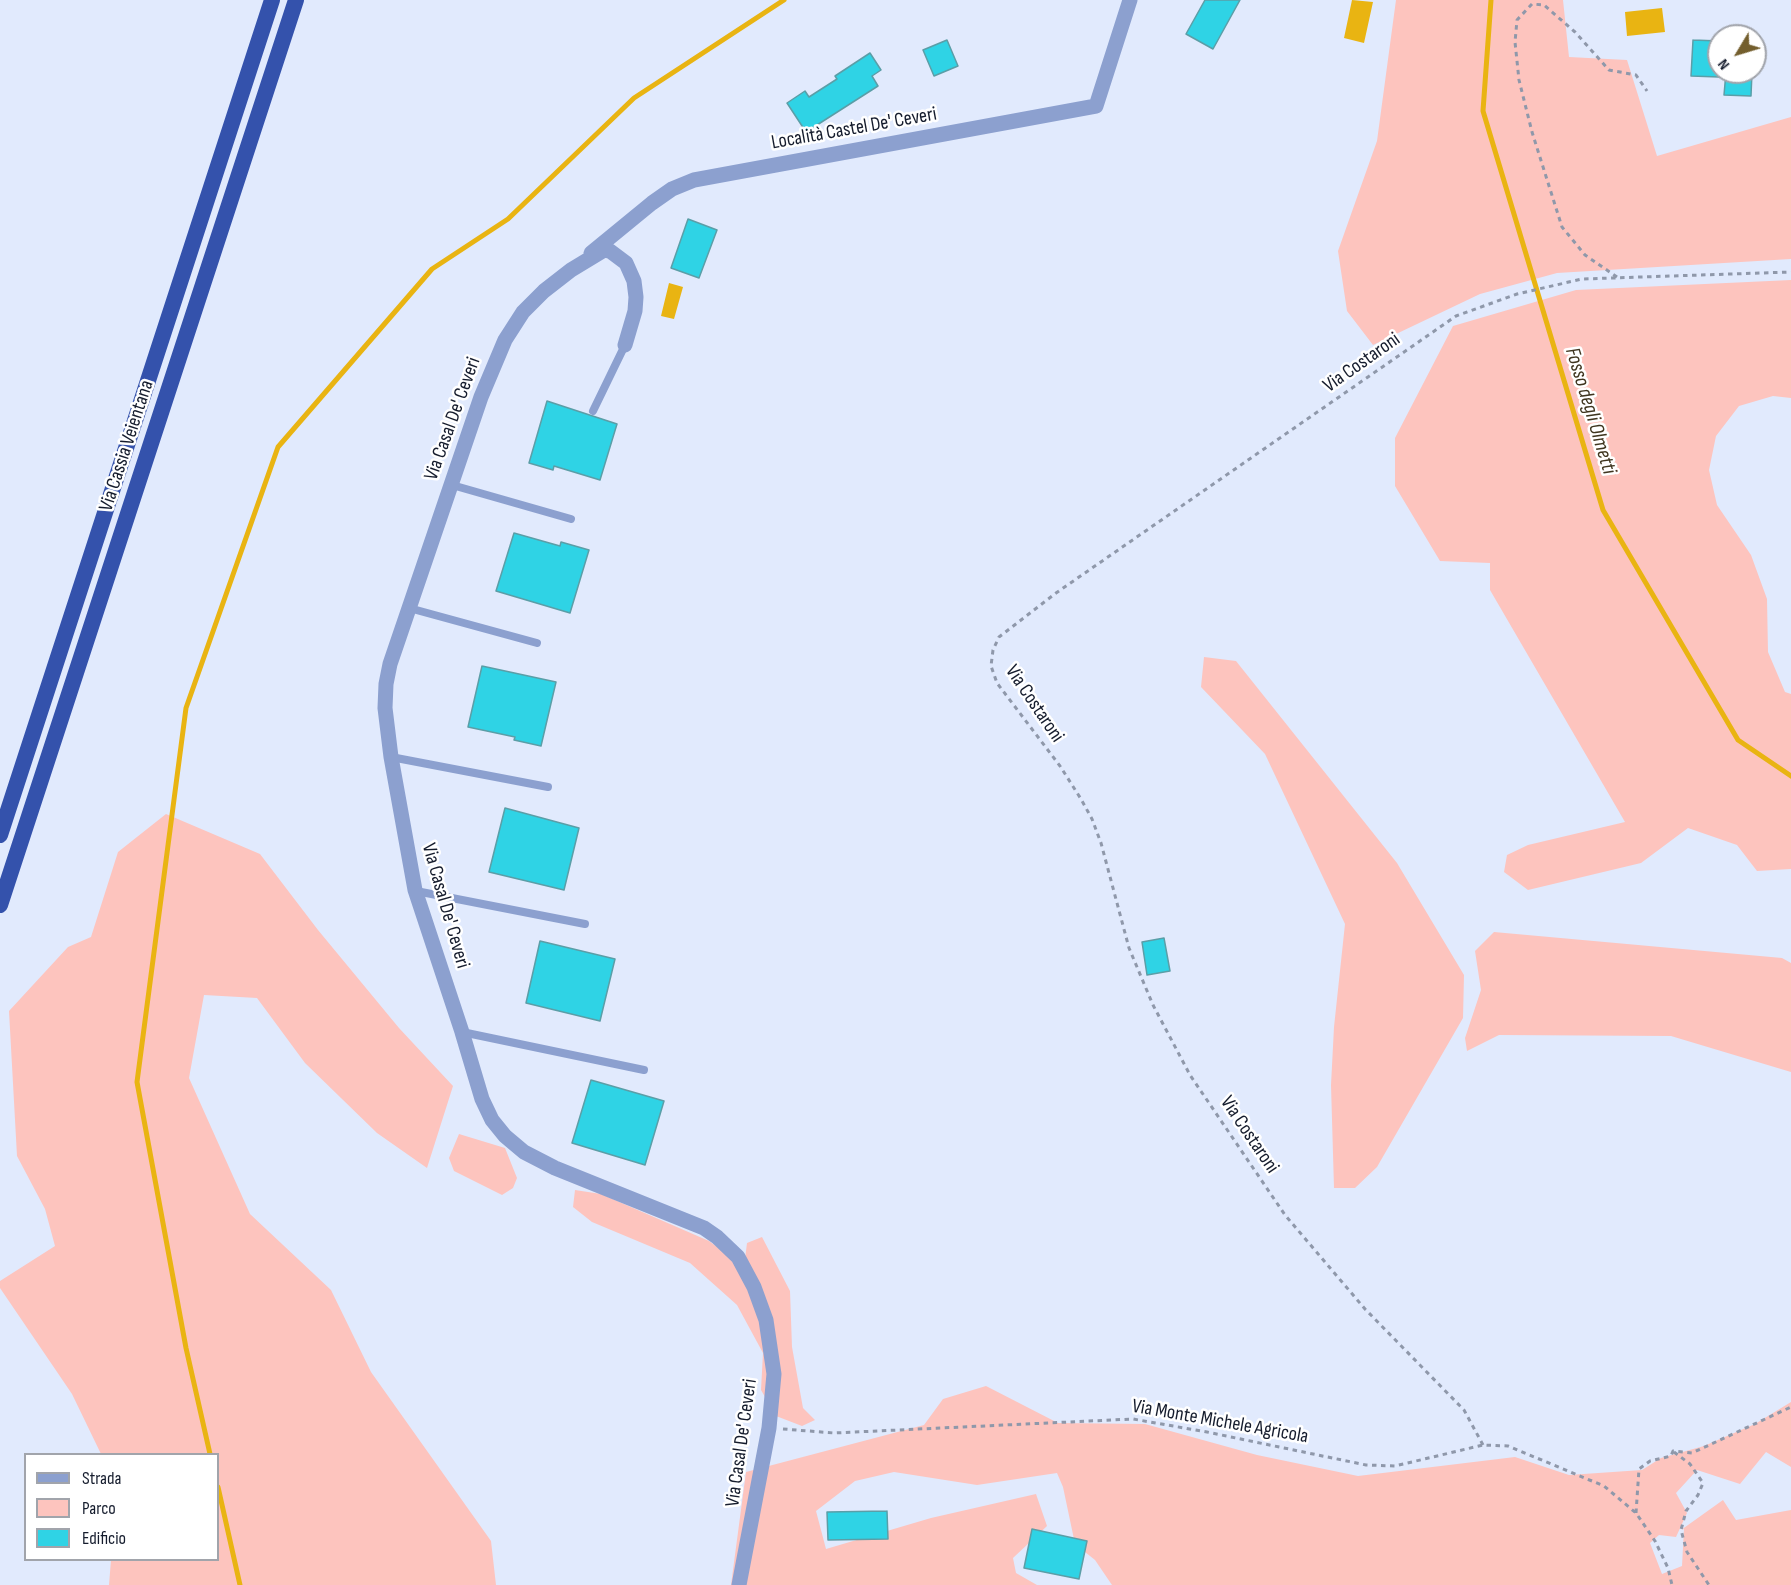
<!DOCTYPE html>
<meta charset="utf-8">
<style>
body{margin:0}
#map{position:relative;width:1791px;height:1585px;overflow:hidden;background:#e1eafd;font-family:"Sofia Sans Condensed",sans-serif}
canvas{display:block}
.legend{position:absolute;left:24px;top:1453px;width:195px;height:108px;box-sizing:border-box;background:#fff;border:2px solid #a1a4ab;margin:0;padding:8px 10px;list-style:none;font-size:18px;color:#151c2d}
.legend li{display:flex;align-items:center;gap:12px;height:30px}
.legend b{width:30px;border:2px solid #a1a4ab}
.north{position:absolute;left:1707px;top:24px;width:60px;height:60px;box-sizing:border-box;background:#fff;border:2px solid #a1a4ab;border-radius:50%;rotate:232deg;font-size:16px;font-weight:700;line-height:24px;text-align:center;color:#151c2d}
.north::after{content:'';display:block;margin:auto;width:21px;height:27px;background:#735e2d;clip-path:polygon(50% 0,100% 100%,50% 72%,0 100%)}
</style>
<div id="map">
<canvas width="1791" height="1585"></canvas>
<ul class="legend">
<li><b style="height:8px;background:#8ca0cf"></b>Strada</li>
<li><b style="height:16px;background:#fdc4be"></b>Parco</li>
<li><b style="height:16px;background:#2fd3e5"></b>Edificio</li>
</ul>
<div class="north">N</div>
</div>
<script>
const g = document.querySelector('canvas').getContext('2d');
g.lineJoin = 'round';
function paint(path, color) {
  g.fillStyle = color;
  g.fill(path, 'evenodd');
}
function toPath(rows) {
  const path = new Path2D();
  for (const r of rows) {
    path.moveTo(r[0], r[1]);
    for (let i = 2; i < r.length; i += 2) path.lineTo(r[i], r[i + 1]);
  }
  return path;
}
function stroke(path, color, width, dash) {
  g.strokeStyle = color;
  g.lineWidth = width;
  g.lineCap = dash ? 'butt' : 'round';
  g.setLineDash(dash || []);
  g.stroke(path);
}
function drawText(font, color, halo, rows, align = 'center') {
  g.font = font + ' "Sofia Sans Condensed",sans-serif';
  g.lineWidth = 5;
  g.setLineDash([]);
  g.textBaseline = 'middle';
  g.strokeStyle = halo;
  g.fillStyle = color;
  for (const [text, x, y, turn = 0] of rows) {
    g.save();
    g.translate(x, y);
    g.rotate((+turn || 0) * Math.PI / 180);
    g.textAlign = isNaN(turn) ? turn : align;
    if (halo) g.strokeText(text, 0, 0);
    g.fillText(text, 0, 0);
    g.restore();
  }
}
const green = toPath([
 [1396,0,1563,0,1569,57,1627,60,1657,156,1791,117,1791,259,1557,273,1480,294,1373,345,1347,311,1338,251,1377,141],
 [1791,280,1791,398,1773,396,1739,406,1716,436,1709,470,1717,505,1751,555,1767,599,1768,652,1785,692,1791,694,1791,869,1757,871,1737,845,1688,828,1641,863,1528,890,1504,872,1507,855,1528,845,1625,822,1490,590,1490,563,1440,561,1395,486,1395,438,1453,326,1576,290],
 [1204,657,1236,661,1397,863,1464,975,1463,1018,1377,1167,1355,1188,1334,1188,1331,1085,1334,1027,1345,924,1265,754,1201,687],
 [166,814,260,854,318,930,399,1028,453,1086,427,1168,377,1133,305,1063,257,998,204,995,189,1078,250,1214,331,1290,371,1372,491,1541,496,1585,109,1585,111,1560,218,1560,218,1454,101,1454,72,1394,0,1288,0,1281,55,1246,45,1209,17,1156,9,1011,68,947,91,937,118,852],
 [1494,932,1782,958,1791,963,1791,1072,1671,1036,1499,1035,1467,1051,1465,1038,1481,990,1475,951],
 [459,1134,505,1148,517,1178,513,1188,502,1195,454,1171,449,1158],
 [575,1190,601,1194,709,1241,744,1267,747,1243,762,1237,790,1291,792,1347,803,1408,815,1420,802,1426,776,1416,761,1390,763,1353,737,1305,690,1263,592,1222,573,1207],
 [986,1386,1058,1423,1145,1424,1257,1455,1358,1476,1515,1457,1569,1475,1642,1470,1661,1458,1704,1446,1755,1424,1791,1402,1791,1467,1766,1452,1740,1484,1697,1470,1676,1493,1687,1513,1676,1537,1659,1535,1650,1543,1662,1574,1682,1566,1684,1529,1681,1530,1723,1500,1736,1520,1791,1510,1791,1585,1112,1585,1095,1560,1075,1544,1063,1487,1057,1473,977,1485,894,1472,855,1481,816,1511,826,1549,931,1518,1036,1494,1047,1526,1013,1558,1016,1573,1037,1585,731,1585,746,1472,924,1425,943,1399]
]);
const water = toPath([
 [1352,0,1373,2,1364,43,1344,38],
 [1662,8,1665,32,1627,36,1625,12],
 [669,283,683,287,674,319,661,316]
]);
const stream = toPath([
 [1491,0,1483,111,1603,510,1738,740,1791,776],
 [210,1454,186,1348,137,1082,186,708,278,447,432,269,508,219,634,98,784,0],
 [218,1487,240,1585]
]);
const building = toPath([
 [1205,0,1240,0,1213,49,1186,34,1205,0],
 [947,40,958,66,934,76,923,50,947,40],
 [1693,40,1719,41,1719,77,1691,76,1693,40],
 [870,53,881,70,872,76,878,86,806,132,787,103,805,91,809,97,837,79,835,76,870,53],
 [1726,72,1752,72,1751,96,1724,95,1726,72],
 [688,219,717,230,699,278,671,268,688,219],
 [547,401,617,424,600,480,554,466,553,470,529,463,547,401],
 [514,533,560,546,561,542,589,550,570,613,496,591,514,533],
 [482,666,556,682,541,746,514,740,515,737,468,727,482,666],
 [505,808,579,828,564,890,489,872,505,808],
 [1164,938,1170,971,1147,975,1142,942,1164,938],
 [540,941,615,959,600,1021,526,1003,540,941],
 [591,1080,664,1101,645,1165,572,1143,591,1080],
 [887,1511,888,1539,828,1540,827,1512,887,1511],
 [1032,1529,1087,1541,1079,1579,1024,1568,1032,1529]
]);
const path = toPath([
 [1617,277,1585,255,1562,227,1532,132,1519,80,1515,42,1517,20,1532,4,1544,5,1575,32,1609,70,1636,75,1647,91],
 [783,1429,834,1433,1133,1419,1207,1432,1366,1465,1395,1466,1483,1445,1508,1446,1604,1486,1636,1513,1655,1541,1668,1568,1672,1585],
 [1483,1445,1464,1410,1365,1309,1285,1215,1190,1075,1153,1005,1129,948,1101,843,1092,819,1081,799,1060,766,997,683,991,666,993,650,999,637,1056,593,1456,316,1517,294,1582,279,1791,272],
 [1674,1452,1690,1464,1703,1483,1698,1495,1686,1511,1681,1530,1687,1552,1709,1585],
 [1636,1513,1639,1469,1650,1461,1671,1456,1673,1451,1692,1453,1791,1407]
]);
const service = toPath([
 [593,411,625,345],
 [452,485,571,519],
 [409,608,537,643],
 [391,757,548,787],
 [416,891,585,924],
 [462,1032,644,1070]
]);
const minor = toPath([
 [591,253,652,203,672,189,694,180,1096,106,1130,0],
 [625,345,635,311,636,297,634,281,626,263,610,251,604,250,571,270,544,291,523,312,505,340,481,397,390,664,386,684,385,708,391,757,415,890,462,1032,482,1099,492,1120,505,1136,524,1152,555,1168,704,1228,717,1237,738,1257,754,1287,766,1320,774,1374,769,1428,739,1585]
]);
const trunk = toPath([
 [0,835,272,0],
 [0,905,296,0]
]);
const streetNames = [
 ["Località Castel De' Ceveri",854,129,-10],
 ["Via Costaroni",1362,363,-35],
 ["Via Casal De' Ceveri",453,419,-70],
 ["Via Cassia Veientana",127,446,-72],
 ["Via Costaroni",1034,704,56],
 ["Via Casal De' Ceveri",445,906,74],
 ["Via Costaroni",1249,1135,56],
 ["Via Monte Michele Agricola",1220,1422,10],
 ["Via Casal De' Ceveri",742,1443,-82]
];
const waterNames = [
 ["Fosso degli Olmetti",1590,411,73]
];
paint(green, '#fdc4be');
paint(water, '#e9b412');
stroke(stream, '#e9b412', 5);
paint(building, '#2fd3e5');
stroke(building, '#5b9ea7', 1.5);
stroke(path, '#8f98aa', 3, [4.5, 4.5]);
stroke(service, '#8ca0cf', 8);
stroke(minor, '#8ca0cf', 15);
stroke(trunk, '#3452ac', 16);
drawText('20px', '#151c2d', '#fff', streetNames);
drawText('italic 21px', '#3f351f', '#fff', waterNames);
</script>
